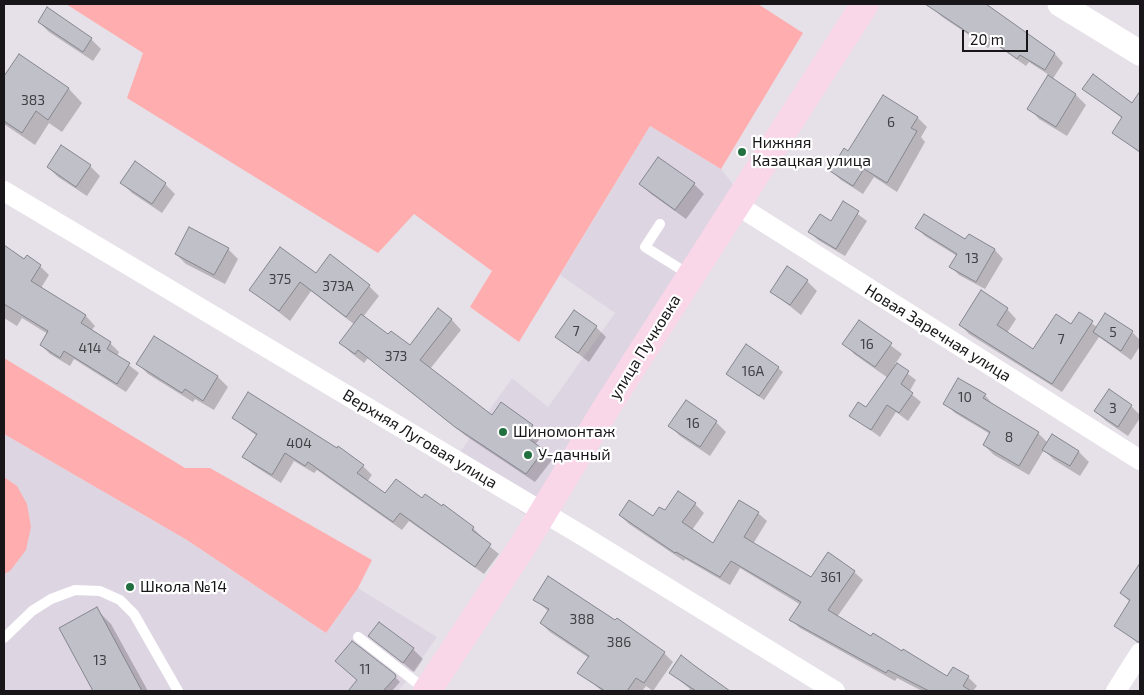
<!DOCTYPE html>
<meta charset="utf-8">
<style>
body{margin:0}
#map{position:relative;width:1144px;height:695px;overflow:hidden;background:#e6e1e8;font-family:"Exo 2",sans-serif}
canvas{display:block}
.frame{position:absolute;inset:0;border:5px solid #181619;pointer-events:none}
.scale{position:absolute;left:962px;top:30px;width:66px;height:22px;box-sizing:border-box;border:2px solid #181619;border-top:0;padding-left:6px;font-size:15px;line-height:18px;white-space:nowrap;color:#181619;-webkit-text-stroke:4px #fff;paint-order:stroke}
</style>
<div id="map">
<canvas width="1144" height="695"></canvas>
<div class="frame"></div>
<div class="scale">20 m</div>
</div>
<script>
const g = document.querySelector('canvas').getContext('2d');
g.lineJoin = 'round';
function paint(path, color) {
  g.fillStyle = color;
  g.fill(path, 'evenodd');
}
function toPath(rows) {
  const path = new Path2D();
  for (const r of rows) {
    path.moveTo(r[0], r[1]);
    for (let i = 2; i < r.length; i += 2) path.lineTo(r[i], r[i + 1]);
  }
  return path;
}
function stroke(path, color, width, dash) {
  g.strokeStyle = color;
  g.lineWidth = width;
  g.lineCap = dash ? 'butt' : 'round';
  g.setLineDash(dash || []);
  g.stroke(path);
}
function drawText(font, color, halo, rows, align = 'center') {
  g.font = font + ' "Exo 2",sans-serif';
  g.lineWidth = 4.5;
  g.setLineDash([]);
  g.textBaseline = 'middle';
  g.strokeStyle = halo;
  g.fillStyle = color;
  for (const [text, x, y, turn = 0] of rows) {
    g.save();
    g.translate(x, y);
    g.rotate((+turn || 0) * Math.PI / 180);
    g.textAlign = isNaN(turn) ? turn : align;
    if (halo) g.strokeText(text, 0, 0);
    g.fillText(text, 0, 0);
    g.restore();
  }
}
const built = toPath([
 [650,126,721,169,733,184,530,518,451,465,512,378,548,407,615,313,560,275],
 [4,434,187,540,326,633,358,588,437,637,399,691,4,691]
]);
const green = toPath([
 [66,4,758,4,803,33,721,169,650,126,519,342,470,307,492,271,414,214,378,253,127,98,143,53],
 [4,358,185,468,210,468,372,560,358,588,326,633,187,540,4,434],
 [4,477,17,486,27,504,31,527,26,550,10,571,4,574]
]);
const shadow = toPath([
 [936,4,981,4,1055,54,1063,63,1052,80,1076,95,1086,105,1067,136,1039,119,1029,108,1049,75,1029,62,1026,66,992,42,988,48,941,16,933,8],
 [39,22,91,39,101,49,93,61,49,32],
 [19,56,69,89,82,103,62,132,49,123,35,145,4,124,4,78],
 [1093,76,1140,108,1140,153,1113,132,1123,119,1084,89],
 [883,97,918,118,927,127,921,137,925,142,897,192,874,177,863,194,841,180,831,171,848,152],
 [90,166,100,176,87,196,58,177,48,167],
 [122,183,165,184,175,194,162,213,132,193],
 [640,184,694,184,704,194,686,219,651,194],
 [843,203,867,221,845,256,818,240,810,232,832,222],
 [917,228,966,241,969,236,995,250,1003,259,985,289,959,275,951,267,957,256,925,236],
 [4,247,25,260,40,266,49,275,41,288,86,316,95,326,91,331,110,343,119,352,117,356,139,373,126,392,74,359,70,366,50,354,41,345,48,334,22,318,17,326,4,318],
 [228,249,238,259,225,284,186,264,176,254],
 [316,275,369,286,379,296,363,317,388,336,410,347,438,310,452,320,461,330,430,369,492,417,501,404,542,436,535,445,552,460,535,482,466,436,368,358,364,363,350,352,341,343,355,325,311,291,290,321,251,290],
 [807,281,817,291,801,315,771,291],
 [1007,309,1016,319,1007,333,1034,351,1072,326,1079,314,1097,327,1106,315,1132,332,1140,340,1140,346,1131,360,1099,337,1062,392,969,334,960,324],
 [860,322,902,354,895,364,916,380,909,392,921,402,908,421,896,412,880,437,851,416,866,408,888,378,854,354,844,343],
 [596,327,606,337,589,362,556,337],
 [154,337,218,377,228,387,214,410,195,399,193,402,148,374,138,364],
 [778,368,783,372,764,400,728,374],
 [985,395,994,406,1038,433,1048,443,1079,452,1089,462,1080,476,1054,460,1044,450,1029,475,994,455,984,445,990,434,955,413,945,403],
 [686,402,716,422,726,432,710,456,680,436,670,426],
 [1131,406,1140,415,1140,418,1128,436,1106,421,1096,411],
 [233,418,363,466,372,475,367,482,385,495,422,500,442,508,444,506,473,528,482,537,481,539,499,554,484,574,409,521,402,530,317,470,314,473,294,461,281,483,253,465,244,456,257,436],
 [695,504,704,513,692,530,713,545,758,513,767,521,753,544,811,579,854,572,863,580,837,617,948,678,968,677,977,686,973,691,922,691,897,678,895,681,800,628,791,620,801,605,740,568,730,585,685,559,684,561,629,524,620,515,653,518],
 [1140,565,1140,645,1116,625,1131,603,1121,593],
 [535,599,664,653,673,662,653,691,646,686,642,691,602,691,579,672,589,658,550,632,541,623,549,612],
 [96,609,111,624,148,691,94,691,60,628],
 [370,636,413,649,423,659,414,672],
 [682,657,728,691,688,691,690,689,671,673],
 [395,677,400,682,392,691,354,691,352,689,359,681]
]);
const building = toPath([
 [925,4,986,4,1055,53,1045,70,1020,55,1017,59,983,34,979,40,925,4],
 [47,7,92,38,83,52,38,22,47,7],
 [19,54,69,88,48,120,36,111,22,133,4,121,4,76,19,54],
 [1093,74,1132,103,1140,91,1140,152,1112,133,1122,117,1082,89,1093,74],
 [1048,75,1076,94,1056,127,1027,109,1048,75],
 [883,95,918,117,911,128,917,131,887,183,864,169,853,186,830,171,844,148,848,151,883,95],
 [61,145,91,165,76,187,47,167,61,145],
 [658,157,695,183,675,210,639,184,658,157],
 [135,161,166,183,152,204,120,183,135,161],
 [843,201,859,211,836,249,808,232,820,214,831,221,843,201],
 [924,214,965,239,969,234,995,249,976,282,949,267,957,254,915,228,924,214],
 [189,227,229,248,214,275,175,254,189,227],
 [4,245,24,259,27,255,41,265,31,281,86,315,81,323,111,342,107,349,130,363,117,384,64,351,60,358,40,345,48,331,4,304,4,245],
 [280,247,316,273,330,254,370,285,346,317,300,282,279,311,249,290,280,247],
 [787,266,808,280,790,305,770,292,787,266],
 [981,290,1008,308,997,325,1033,349,1056,314,1071,324,1079,312,1093,321,1052,384,959,325,981,290],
 [438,308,452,319,420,360,492,415,501,402,533,425,525,436,544,450,526,474,455,427,358,350,355,354,339,343,361,314,388,334,391,331,410,345,438,308],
 [574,310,597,326,578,353,555,337,574,310],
 [1105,313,1133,331,1121,351,1093,332,1105,313],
 [859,320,892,343,875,367,842,344,859,320],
 [154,336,218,376,203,401,185,389,182,393,136,364,154,336],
 [746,344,779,367,759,396,726,374,746,344],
 [897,363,909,371,901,384,913,393,899,413,887,405,871,430,849,416,858,402,866,407,897,363],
 [958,378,986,394,983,398,1039,432,1019,466,983,445,990,432,943,404,958,378],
 [1109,389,1132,405,1118,427,1094,411,1109,389],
 [248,392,337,448,338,446,364,465,357,473,385,493,396,479,422,498,425,494,442,506,443,504,474,527,472,530,491,544,475,567,400,513,393,522,308,462,305,466,285,453,272,475,242,457,257,434,232,418,248,392],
 [686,400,717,421,700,447,668,426,686,400],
 [1052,434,1079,451,1070,466,1042,450,1052,434],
 [678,491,696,503,682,522,713,543,739,500,759,512,744,537,811,577,828,552,855,571,828,610,871,636,873,633,902,651,903,649,947,676,953,667,969,676,963,686,971,691,929,691,888,670,886,673,789,620,801,602,731,561,720,577,676,552,675,553,619,515,629,500,653,516,659,507,665,510,678,491],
 [1140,563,1140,641,1138,642,1114,626,1130,600,1120,593,1140,563],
 [548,576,615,620,617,618,665,652,644,683,636,678,627,691,605,691,577,673,589,656,540,623,549,609,533,600,548,576],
 [97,607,142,691,93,691,59,628,97,607],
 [379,622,414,648,403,663,368,636,379,622],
 [352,641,395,674,396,677,383,691,348,691,357,680,335,661,352,641],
 [681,655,695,666,730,691,696,691,669,673,681,655]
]);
const service = toPath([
 [660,224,645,247,690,275],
 [358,637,426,690],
 [4,638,32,611,51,599,75,590,100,591,120,600,134,614,178,691]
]);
const minor = toPath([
 [4,191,583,536,835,691],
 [737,205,1140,460],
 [1116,691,1140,653]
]);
const tertiary = toPath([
 [1060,4,1140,53]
]);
const primary = toPath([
 [427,691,524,544,608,405,865,4]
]);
const markers = [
 [742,152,5,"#22703f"],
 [503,432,5,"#22703f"],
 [528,455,5,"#22703f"],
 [130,587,5,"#22703f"]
];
const numberNames = [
 ["383",33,100],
 ["6",891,122],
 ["13",972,258],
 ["375",280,279],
 ["373А",338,286],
 ["7",576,331],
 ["5",1113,332],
 ["7",1061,339],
 ["16",867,344],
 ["414",90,348],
 ["373",396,356],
 ["16А",753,371],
 ["10",965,397],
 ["3",1113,408],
 ["16",693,423],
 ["8",1009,437],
 ["404",299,443],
 ["361",831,577],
 ["388",582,619],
 ["386",619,642],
 ["13",100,660],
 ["11",365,669]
];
const poiNames = [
 ["Нижняя",752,143],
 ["Казацкая улица",752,161],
 ["Шиномонтаж",513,432],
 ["У-дачный",538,455],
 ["Школа №14",140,587]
];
const streetNames = [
 ["Новая Заречная улица",938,333,32],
 ["улица Пучковка",645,347,-58],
 ["Верхняя Луговая улица",420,439,31]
];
paint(built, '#ded5e3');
paint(green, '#ffadae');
paint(shadow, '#0003');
paint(building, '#bfc0c8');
stroke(building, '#85868e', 1);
stroke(service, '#fff', 10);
stroke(minor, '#fff', 20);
stroke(tertiary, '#fff', 25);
stroke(primary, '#fad6e9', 28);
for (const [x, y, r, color] of markers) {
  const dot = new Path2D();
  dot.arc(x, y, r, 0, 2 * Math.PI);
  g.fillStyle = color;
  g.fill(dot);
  stroke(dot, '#fff', 2);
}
drawText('14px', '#424045', null, numberNames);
drawText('16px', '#181619', '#fff', poiNames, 'left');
drawText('16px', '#181619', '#fff', streetNames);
</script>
